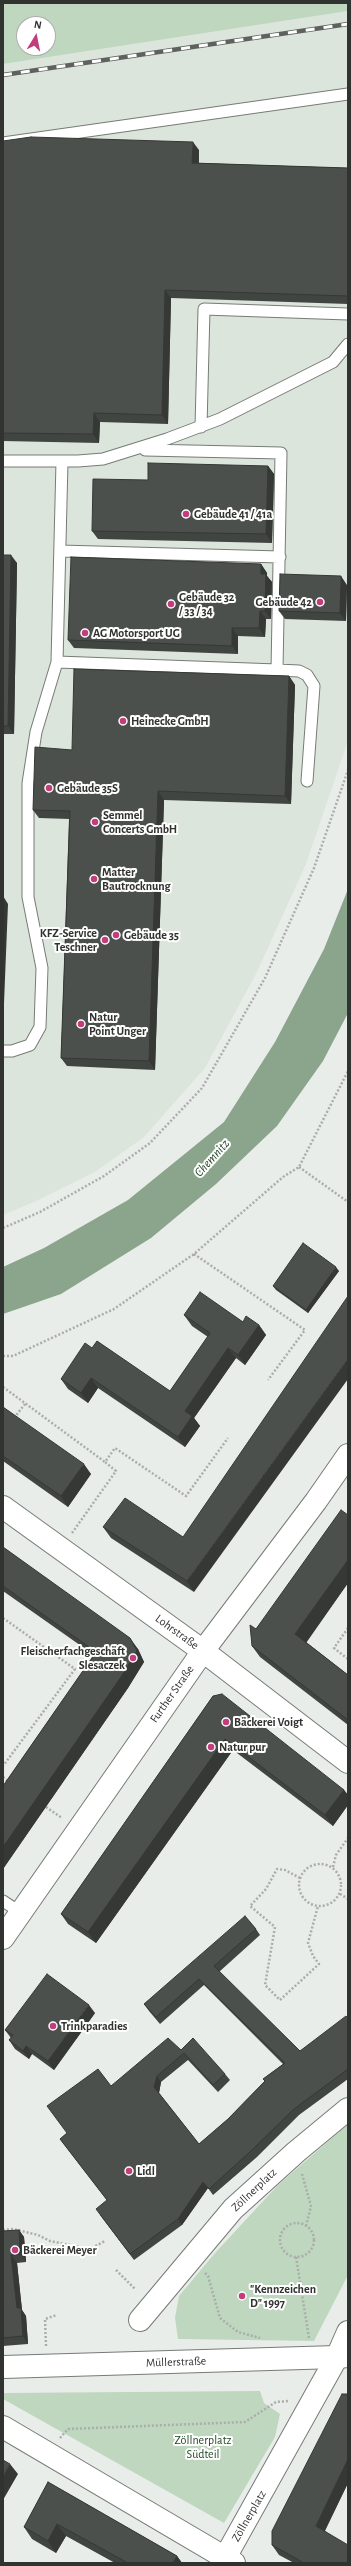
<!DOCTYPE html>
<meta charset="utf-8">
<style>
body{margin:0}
#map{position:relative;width:351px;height:2566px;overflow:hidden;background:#e9ede9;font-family:"Alegreya Sans",sans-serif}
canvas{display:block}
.frame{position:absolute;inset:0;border:4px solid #313331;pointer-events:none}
.north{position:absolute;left:16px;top:16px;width:40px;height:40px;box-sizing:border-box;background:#fff;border:1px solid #adadad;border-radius:50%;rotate:10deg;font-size:11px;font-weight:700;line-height:16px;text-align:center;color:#313331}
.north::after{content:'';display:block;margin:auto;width:14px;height:18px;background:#c33d7c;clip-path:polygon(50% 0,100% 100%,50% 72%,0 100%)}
</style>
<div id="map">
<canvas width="351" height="2566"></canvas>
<div class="frame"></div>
<div class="north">N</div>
</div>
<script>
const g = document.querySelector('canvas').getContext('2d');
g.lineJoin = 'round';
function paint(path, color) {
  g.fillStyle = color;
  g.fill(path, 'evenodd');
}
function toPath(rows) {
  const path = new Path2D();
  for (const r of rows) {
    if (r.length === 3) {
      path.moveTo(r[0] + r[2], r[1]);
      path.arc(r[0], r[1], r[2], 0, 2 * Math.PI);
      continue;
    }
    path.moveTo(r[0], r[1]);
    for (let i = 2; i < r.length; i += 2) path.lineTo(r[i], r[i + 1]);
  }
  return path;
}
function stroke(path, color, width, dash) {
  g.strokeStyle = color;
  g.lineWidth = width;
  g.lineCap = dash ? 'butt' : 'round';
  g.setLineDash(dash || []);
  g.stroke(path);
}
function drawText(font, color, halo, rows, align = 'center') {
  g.font = font + ' "Alegreya Sans",sans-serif';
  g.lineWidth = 4;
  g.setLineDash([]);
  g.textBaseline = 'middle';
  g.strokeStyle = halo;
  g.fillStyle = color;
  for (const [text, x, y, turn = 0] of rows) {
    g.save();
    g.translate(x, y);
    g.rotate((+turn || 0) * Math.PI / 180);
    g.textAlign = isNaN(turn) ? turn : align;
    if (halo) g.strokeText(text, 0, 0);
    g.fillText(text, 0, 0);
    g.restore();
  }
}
const built = toPath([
 [348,11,348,741,306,864,256,974,205,1068,144,1137,95,1172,34,1202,3,1215,3,64]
]);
const green = toPath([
 [3,3,348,3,348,11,3,64],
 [24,24,48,24,48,48,24,48],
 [348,2124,348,2275,314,2341,178,2339,175,2318,179,2296,215,2253,278,2185],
 [260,2391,264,2403,280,2414,275,2437,224,2523,3,2399,3,2393]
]);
const water = toPath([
 [348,889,348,1013,323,1061,277,1126,216,1184,151,1238,61,1294,3,1314,3,1267,44,1248,128,1200,224,1122,275,1042,324,949]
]);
const path = toPath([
 [299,1167,348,1202],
 [3,1228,40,1212,104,1176,150,1143,202,1088,265,978,314,868,348,770],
 [194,1254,305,1330,268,1380],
 [3,1356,13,1356,114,1309,194,1254,283,1177,299,1167,348,1071],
 [3,1387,105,1462],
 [14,1418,25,1404],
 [72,1533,116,1471,105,1462,115,1448,186,1496,228,1438],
 [3,1618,75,1669,3,1766],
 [348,1628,334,1648,348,1659],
 [3,1777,9,1782],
 [46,1807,62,1818],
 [320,1885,21],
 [333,1867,336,1855,348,1838],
 [300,1878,285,1870,277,1869,266,1889,250,1906,275,1927,265,1985,280,2000,319,1964,313,1956,308,1943,318,1906],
 [340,1894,348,1899],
 [302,2174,311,2206,306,2226],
 [297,2240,17],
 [3,2230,13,2229,38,2235,50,2241,90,2249,105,2241],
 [296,2257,309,2338],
 [116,2270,135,2289],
 [205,2273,208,2276,220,2318,238,2332,260,2338],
 [46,2346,45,2319,57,2315],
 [60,2438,68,2429,245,2422,276,2402,289,2401]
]);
const lane = toPath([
 [3,143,348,94],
 [201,427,204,309,348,314],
 [145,450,281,453,277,670],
 [3,461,78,461,103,459,167,439,220,419,333,362,348,344],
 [60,551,280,557],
 [57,662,277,670,299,671,307,675,314,686,307,781],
 [3,1051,12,1051,30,1045,40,1027,42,968,28,897,28,783,36,732,57,662,62,462],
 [3,1901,21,1913]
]);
const street = toPath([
 [3,1507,203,1651,348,1762],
 [3,1938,203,1651,316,1501,348,1455],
 [140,2320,233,2209,296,2152,348,2109],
 [3,2427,234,2563],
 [222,2563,337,2357]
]);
const secondary = toPath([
 [3,2367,337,2357]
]);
const primary = toPath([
 [348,2332,337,2357,348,2356]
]);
const rail = toPath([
 [3,75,348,24]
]);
const wall = toPath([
 [3,141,199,150,199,163,348,168,348,304,171,298,168,424,100,422,99,443,3,441],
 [268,466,274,474,272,543,98,539,92,531,148,480],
 [3,555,17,563,14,734,3,734],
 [261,564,267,573,267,576,272,582,271,619,266,619,265,637,238,636,238,654,74,648,68,640],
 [347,585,346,621,285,619,279,611],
 [289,676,295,685,291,804,164,800,155,1070,67,1066,61,1058,69,819,39,818,33,810,72,750],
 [339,1271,308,1313,276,1290,273,1286],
 [184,1315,243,1322,259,1325,266,1335,245,1365,236,1358,194,1418,200,1426,185,1447,98,1388,88,1403,68,1389,61,1379,92,1348,170,1391,208,1337,192,1326],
 [3,1407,91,1474,68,1507,3,1461],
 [348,1515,348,1583,306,1642,348,1675,348,1725,260,1657,252,1646,256,1629],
 [103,1527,183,1537,194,1592,111,1538],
 [3,1547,138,1649,144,1662,128,1688,3,1869,3,1786,94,1655,3,1591],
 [213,1696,344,1790,348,1795,348,1805,333,1826,233,1750,96,1943,68,1924,61,1914],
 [256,1929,260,1935,219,1972,300,2051,348,2019,348,2079,299,2115,257,2157,213,2195,208,2188,182,2225,134,2260,100,2215,107,2200,60,2139,67,2133,111,2086,181,2050,225,2074,230,2080,218,2092,188,2060,161,2082,159,2093,199,2144,228,2119,265,2081,263,2079,283,2064,204,1985,160,2024,149,2011,144,2004],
 [95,2013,54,2070,32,2054,29,2059,15,2049,9,2040,11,2038,5,2030],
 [19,2230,24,2237,26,2262,17,2263,22,2310,26,2316,28,2344,3,2346,3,2231],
 [348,2394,348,2483,325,2531,348,2563,294,2563,279,2555,272,2545],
 [48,2482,177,2556,182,2563,115,2563,66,2536,56,2553,32,2539,24,2527]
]);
const shadedWall = toPath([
 [193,142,199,150,198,171,192,163],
 [165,290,171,298,168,424,162,415],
 [94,413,100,422,99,443,93,434],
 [268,466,274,474,272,543,266,534],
 [11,555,17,563,14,734,8,726],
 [261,564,267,573,267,576,272,582,271,619,265,611,261,574],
 [341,576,347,585,346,621,340,613],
 [260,611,266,619,265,637,259,628],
 [232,628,238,636,238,654,232,646],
 [289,676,295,685,291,804,285,796],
 [158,791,164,800,155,1070,149,1061],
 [3,896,8,904,3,1028],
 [336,1267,339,1271,308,1313,306,1310],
 [259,1325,266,1335,245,1365,238,1355],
 [228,1348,236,1358,194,1418,200,1426,185,1447,178,1437,185,1411],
 [348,1359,348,1379,194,1592,187,1581],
 [91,1378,98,1388,88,1403,81,1393],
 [84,1464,91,1474,68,1507,61,1496],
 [348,1560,348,1583,304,1646,295,1634],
 [130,1638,138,1649,144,1662,128,1688,3,1869,3,1847],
 [225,1739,233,1750,96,1943,88,1932],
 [344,1790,348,1795,348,1805,333,1826,325,1815],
 [89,2005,95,2013,54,2070,48,2061],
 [26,2046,32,2054,29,2059,23,2051],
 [157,2076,161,2082,159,2093,154,2087],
 [203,2182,208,2188,182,2225,178,2219],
 [19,2230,24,2237,26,2262,20,2254],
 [11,2255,17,2263,22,2310,26,2316,28,2344,23,2336,17,2308],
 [348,2459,348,2483,322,2536,316,2526],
 [10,2464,18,2474,3,2500,3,2477],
 [57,2524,66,2536,56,2553,48,2541],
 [177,2556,182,2563,173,2563]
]);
const building = toPath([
 [31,137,193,142,192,163,348,168,348,296,165,290,162,415,94,413,93,434,3,433,3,141,31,137],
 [148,463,268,466,266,534,92,531,93,479,148,480,148,463],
 [3,555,11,555,8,726,3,726,3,555],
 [71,557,261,564,261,574,266,574,265,611,260,611,259,628,232,628,232,646,68,640,71,557],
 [280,574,341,576,340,613,279,611,280,574],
 [74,669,289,676,285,796,158,791,149,1061,61,1058,70,811,33,810,35,747,72,750,74,669],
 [303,1243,336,1267,306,1310,273,1286,303,1243],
 [200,1292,243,1322,246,1316,259,1325,238,1355,228,1348,185,1411,192,1416,178,1437,91,1378,81,1393,61,1379,85,1343,92,1348,97,1341,170,1391,210,1333,184,1315,200,1292],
 [348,1296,348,1359,187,1581,103,1527,125,1498,183,1537,348,1296],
 [3,1407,84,1464,61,1496,3,1456,3,1407],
 [341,1510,348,1515,348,1560,295,1634,348,1675,348,1720,252,1646,250,1625,256,1629,341,1510],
 [3,1547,130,1638,137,1651,121,1677,3,1847,3,1786,96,1652,3,1586,3,1547],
 [222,1694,344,1790,325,1815,225,1739,88,1932,61,1914,213,1696,222,1694],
 [245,1916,256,1929,214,1966,300,2051,346,2016,348,2019,348,2069,294,2109,252,2150,209,2189,203,2182,178,2219,130,2254,96,2209,107,2200,60,2139,67,2133,47,2106,98,2069,111,2086,168,2038,181,2050,193,2038,225,2074,213,2085,184,2053,157,2076,154,2087,199,2144,228,2119,265,2081,263,2079,285,2063,199,1979,156,2017,144,2004,245,1916],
 [47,1974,89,2005,48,2061,26,2046,23,2051,9,2040,13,2035,5,2030,47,1974],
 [19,2230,20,2254,11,2255,17,2308,21,2308,23,2336,3,2338,3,2231,19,2230],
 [342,2394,348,2394,348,2459,316,2526,348,2545,348,2563,304,2563,272,2545,272,2531,342,2394],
 [3,2460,10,2464,3,2477,3,2460],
 [48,2482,177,2556,173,2563,128,2563,57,2524,48,2541,24,2527,48,2482]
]);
const markers = [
 [186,514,4,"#c33d7c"],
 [320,602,4,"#c33d7c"],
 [171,604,4,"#c33d7c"],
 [85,633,4,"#c33d7c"],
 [123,721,4,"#c33d7c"],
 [49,788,4,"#c33d7c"],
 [95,822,4,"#c33d7c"],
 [94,879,4,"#c33d7c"],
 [116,935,4,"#c33d7c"],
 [105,940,4,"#c33d7c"],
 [81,1024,4,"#c33d7c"],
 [133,1658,4,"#c33d7c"],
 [226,1722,4,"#c33d7c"],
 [211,1747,4,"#c33d7c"],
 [53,2026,4,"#c33d7c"],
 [129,2171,4,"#c33d7c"],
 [15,2250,4,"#c33d7c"],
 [242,2296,4,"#c33d7c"]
];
const poiNames = [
 ["Gebäude 41 / 41a",194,514],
 ["Gebäude 32",179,597],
 ["/ 33 / 34",179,611],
 ["Gebäude 42",312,602,"right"],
 ["AG Motorsport UG",93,633],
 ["Heinecke GmbH",131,721],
 ["Gebäude 35S",57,788],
 ["Semmel",103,815],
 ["Concerts GmbH",103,829],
 ["Matter",102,872],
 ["Bautrocknung",102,886],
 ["KFZ-Service",97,933,"right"],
 ["Teschner",97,947,"right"],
 ["Gebäude 35",124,935],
 ["Natur",89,1017],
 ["Point Unger",89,1031],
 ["Fleischerfachgeschäft",125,1651,"right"],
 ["Slesaczek",125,1665,"right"],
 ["Bäckerei Voigt",234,1722],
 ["Natur pur",219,1747],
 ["Trinkparadies",61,2026],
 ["Lidl",137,2171],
 ["Bäckerei Meyer",23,2250],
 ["\"Kennzeichen",250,2289],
 ["D\" 1997",250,2303]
];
const streetNames = [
 ["Lohrstraße",177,1632,36],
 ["Further Straße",172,1694,-55],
 ["Zöllnerplatz",254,2190,-43],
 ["Müllerstraße",176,2362,-2],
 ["Zöllnerplatz",249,2516,-60]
];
const parkNames = [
 ["Zöllnerplatz",203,2440],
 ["Südteil",203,2454]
];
const waterNames = [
 ["Chemnitz",212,1158,-48]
];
paint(built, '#dbe5db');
paint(green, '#bed7be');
paint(water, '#8ba48c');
stroke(lane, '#777b77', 13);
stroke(street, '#777b77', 24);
stroke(secondary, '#777b77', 24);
stroke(primary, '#777b77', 24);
stroke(path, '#aaadaa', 2.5, [2, 2]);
stroke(lane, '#fff', 11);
stroke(street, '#fff', 22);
stroke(secondary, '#fff', 22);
stroke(primary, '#fff', 22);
stroke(rail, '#5e615e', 4.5);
stroke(rail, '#fff', 3, [9]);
paint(wall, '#414541');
paint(shadedWall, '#353835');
paint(building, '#4c504c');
stroke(building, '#353835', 1);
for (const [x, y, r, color] of markers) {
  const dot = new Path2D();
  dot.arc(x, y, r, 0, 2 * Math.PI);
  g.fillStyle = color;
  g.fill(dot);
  stroke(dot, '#fff', 1.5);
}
drawText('bold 12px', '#313331', '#fff', poiNames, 'left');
drawText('12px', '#313331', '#fff', streetNames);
drawText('12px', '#1e4622', '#fff', parkNames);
drawText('italic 13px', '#183f1c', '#fff', waterNames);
</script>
